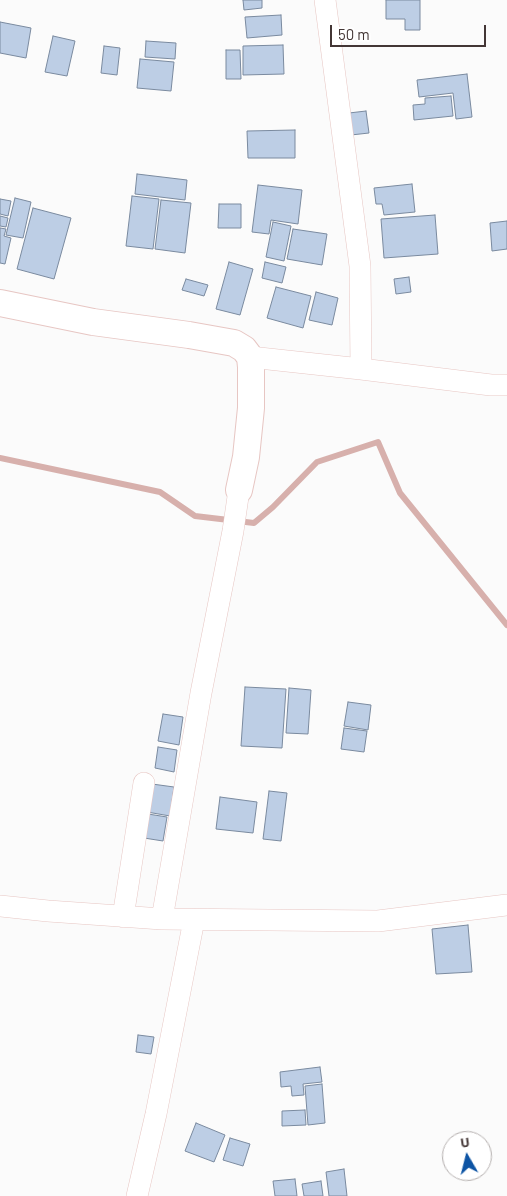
<!DOCTYPE html>
<style>
body{margin:0}
#map{position:relative;width:507px;height:1196px;overflow:hidden;background:#fbfbfb;font-family:Barlow,sans-serif}
canvas{display:block}
.north{position:absolute;left:442px;top:1131px;width:50px;height:50px;box-sizing:border-box;background:#fff;border:1px solid #b4afae;border-radius:50%;rotate:352deg;font-size:14px;font-weight:700;line-height:20px;text-align:center;color:#433635}
.north::after{content:'';display:block;margin:auto;width:18px;height:22px;background:#0d54a4;clip-path:polygon(50% 0,100% 100%,50% 72%,0 100%)}
.scale{position:absolute;left:330px;top:25px;width:156px;height:22px;box-sizing:border-box;border:2px solid #433635;border-top:0;padding-left:6px;font-size:15px;line-height:18px;white-space:nowrap;color:#433635;-webkit-text-stroke:4px #fff;paint-order:stroke}
</style>
<div id="map">
<canvas width="507" height="1196"></canvas>
<div class="north">U</div>
<div class="scale">50 m</div>
</div>
<script>
const g = document.querySelector('canvas').getContext('2d');
g.lineJoin = 'round';
function toPath(rows) {
  const path = new Path2D();
  for (const r of rows) {
    path.moveTo(r[0], r[1]);
    for (let i = 2; i < r.length; i += 2) path.lineTo(r[i], r[i + 1]);
  }
  return path;
}
function stroke(path, color, width, dash) {
  g.strokeStyle = color;
  g.lineWidth = width;
  g.lineCap = dash ? 'butt' : 'round';
  g.setLineDash(dash || []);
  g.stroke(path);
}
function paint(path, color) {
  g.fillStyle = color;
  g.fill(path, 'evenodd');
}
const stream = toPath([
 [0,458,160,492,195,516,254,523,273,507,317,462,378,442,400,493,507,625]
]);
const building = toPath([
 [243,0,262,0,262,8,244,10,243,0],
 [386,0,420,0,420,30,405,30,405,19,386,19,386,0],
 [281,15,282,35,247,38,245,17,281,15],
 [0,22,31,28,26,58,0,53,0,22],
 [53,36,75,41,67,76,45,72,53,36],
 [146,41,176,43,175,59,145,57,146,41],
 [283,45,284,74,243,75,243,46,283,45],
 [104,46,120,48,117,75,101,73,104,46],
 [226,50,240,50,241,79,226,79,226,50],
 [140,59,174,62,171,91,137,88,140,59],
 [467,74,472,117,456,119,453,93,419,97,417,80,467,74],
 [451,96,453,116,414,120,413,105,425,104,425,98,451,96],
 [366,111,369,133,351,135,349,113,366,111],
 [295,130,295,158,248,158,247,131,295,130],
 [137,174,187,180,185,200,135,194,137,174],
 [412,184,415,212,384,215,382,204,376,204,374,188,412,184],
 [258,185,302,190,298,224,271,220,269,234,252,232,258,185],
 [132,196,159,199,153,249,126,246,132,196],
 [15,198,31,202,23,238,6,235,15,198],
 [0,199,11,201,8,216,0,214,0,199],
 [161,200,191,203,185,253,155,249,161,200],
 [219,204,241,204,241,228,218,228,219,204],
 [33,208,71,218,54,279,17,269,33,208],
 [435,215,438,254,384,258,381,219,435,215],
 [0,216,8,218,6,227,0,226,0,216],
 [507,221,507,249,492,251,490,223,507,221],
 [273,222,291,226,284,261,266,257,273,222],
 [0,228,6,229,4,236,11,238,5,264,0,263,0,228],
 [293,229,327,234,322,265,287,259,293,229],
 [229,262,253,269,240,315,216,309,229,262],
 [265,262,286,267,282,283,262,278,265,262],
 [409,277,411,292,396,294,394,279,409,277],
 [186,279,208,285,204,296,182,290,186,279],
 [276,287,311,296,303,328,267,318,276,287],
 [316,292,338,298,332,325,309,320,316,292],
 [245,687,286,689,282,748,241,746,245,687],
 [289,688,311,690,308,734,286,733,289,688],
 [348,702,371,705,368,730,344,726,348,702],
 [163,714,183,717,179,745,158,741,163,714],
 [344,728,367,731,364,752,341,749,344,728],
 [158,747,177,750,174,772,155,768,158,747],
 [152,784,174,787,170,816,147,812,152,784],
 [269,791,287,793,281,841,263,839,269,791],
 [220,797,257,802,253,833,216,829,220,797],
 [148,814,167,817,163,841,144,838,148,814],
 [468,925,472,972,436,974,432,929,468,925],
 [138,1035,154,1037,151,1054,136,1052,138,1035],
 [320,1067,322,1082,303,1084,304,1095,292,1096,291,1086,281,1087,280,1072,320,1067],
 [322,1084,325,1123,308,1125,305,1086,322,1084],
 [305,1110,306,1125,282,1126,282,1111,305,1110],
 [196,1123,225,1135,214,1162,185,1151,196,1123],
 [230,1138,250,1144,243,1166,223,1160,230,1138],
 [344,1169,347,1196,329,1196,326,1172,344,1169],
 [295,1179,297,1196,275,1196,273,1181,295,1179],
 [321,1181,323,1196,304,1196,302,1184,321,1181]
]);
const minor = toPath([
 [250,357,361,369,360,266,325,0],
 [361,369,491,385,507,385],
 [0,906,48,911,162,919,378,921,507,905],
 [123,917,144,783],
 [162,919,201,693,233,531,239,490],
 [137,1196,156,1114,194,920]
]);
const tertiary = toPath([
 [0,303,93,322,189,335,234,343,244,349,250,357,251,367,251,408,246,457,239,490]
]);
stroke(stream, '#d7b0ac', 6);
paint(building, '#bdcee5');
stroke(building, '#7a8a9f', 1);
stroke(minor, '#e7c6c3', 22);
stroke(tertiary, '#e7c6c3', 28);
stroke(minor, '#fff', 21);
stroke(tertiary, '#fff', 26);
</script>
